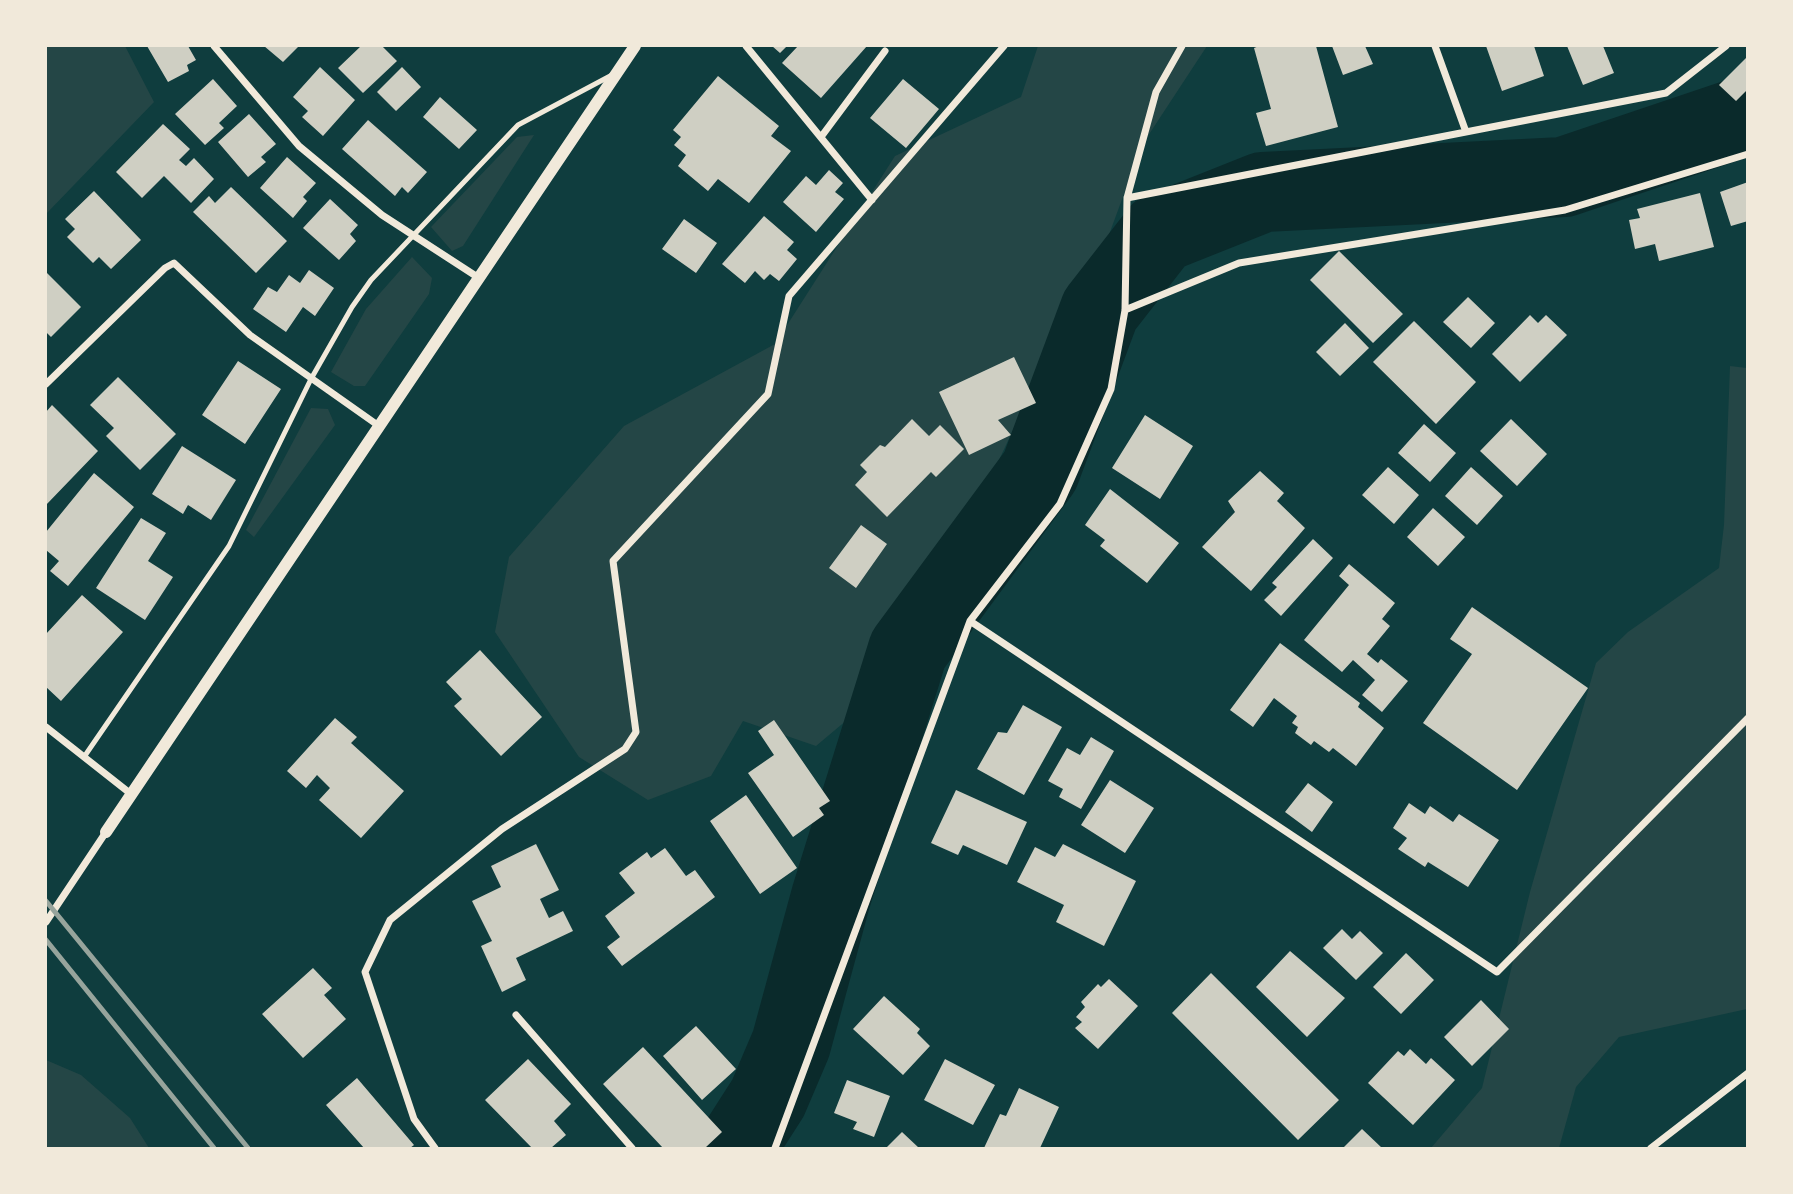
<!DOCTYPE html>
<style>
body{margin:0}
#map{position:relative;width:1793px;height:1194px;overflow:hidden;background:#0f3d3e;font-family:Helvetica,sans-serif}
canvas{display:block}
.frame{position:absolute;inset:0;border:47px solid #f1e9da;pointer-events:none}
</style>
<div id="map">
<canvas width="1793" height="1194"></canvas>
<div class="frame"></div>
</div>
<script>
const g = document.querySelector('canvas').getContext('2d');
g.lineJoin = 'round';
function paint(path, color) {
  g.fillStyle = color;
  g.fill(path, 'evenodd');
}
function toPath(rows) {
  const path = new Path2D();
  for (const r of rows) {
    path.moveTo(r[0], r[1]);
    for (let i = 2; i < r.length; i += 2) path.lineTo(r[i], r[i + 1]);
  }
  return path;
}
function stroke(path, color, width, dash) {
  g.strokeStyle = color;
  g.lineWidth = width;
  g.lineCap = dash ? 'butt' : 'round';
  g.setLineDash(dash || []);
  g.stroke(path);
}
const green = toPath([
 [46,46,125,46,154,102,46,214],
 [1038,46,1207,46,1142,145,1096,270,1087,342,1020,415,972,518,905,591,860,709,816,746,743,721,711,776,648,800,579,757,495,632,509,557,624,426,775,344,895,156,1021,97],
 [534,135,463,246,452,251,431,227,517,137],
 [412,257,432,278,429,294,365,386,354,386,331,372,366,309],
 [1730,366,1747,368,1747,1009,1619,1037,1576,1087,1559,1148,1431,1148,1482,1088,1530,892,1596,663,1628,632,1719,568,1724,525],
 [311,408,328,409,335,425,254,537,246,530],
 [46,1060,81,1075,130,1118,149,1148,46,1148]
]);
const river = toPath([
 [736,1148,768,1098,791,1044,831,897,908,650,1040,471,1100,310,1160,233,1263,192,1564,177,1748,115]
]);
const building = toPath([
 [147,46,188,46,196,60,187,65,189,71,168,82],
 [264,46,299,46,283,62],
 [361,46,382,46,397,61,363,93,338,68],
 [772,46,787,46,780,53],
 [798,46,867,46,821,98,782,63],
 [1259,46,1316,46,1338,127,1266,146,1256,113,1271,109,1254,48],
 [1332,46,1365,46,1373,64,1343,75],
 [1486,46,1534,46,1544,76,1502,91],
 [1567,46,1603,46,1614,73,1583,85],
 [1748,56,1748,89,1736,101,1719,85],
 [320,67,355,100,323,136,302,117,308,111,293,97],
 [402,67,421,87,396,111,377,92],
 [718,76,779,126,771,136,791,151,749,203,718,179,708,191,678,166,686,155,674,145,681,137,673,130],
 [213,79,237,106,219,123,224,128,205,145,175,114],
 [903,79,939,109,906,148,870,118],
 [440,97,477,130,459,149,423,117],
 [249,114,276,144,261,157,266,162,248,177,218,142],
 [368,120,427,172,408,193,402,187,395,196,342,149],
 [163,124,190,149,179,160,186,166,194,158,214,179,191,203,164,176,142,198,116,172],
 [287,157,316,183,303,197,307,201,293,218,260,188],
 [829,170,843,183,835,192,844,199,816,232,783,202,806,176,816,185],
 [1748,182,1748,221,1731,226,1720,192],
 [231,187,287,241,256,273,193,212,209,196,215,203],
 [94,191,141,240,111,269,99,257,93,263,67,237,75,229,65,219],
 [1700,193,1714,247,1659,261,1655,244,1635,249,1629,220,1640,218,1637,209],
 [330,199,358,225,350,234,356,241,339,260,303,228],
 [764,216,794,242,787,250,797,259,779,281,770,274,764,280,755,271,745,283,722,264],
 [684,219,717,243,696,273,662,249],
 [1339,251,1403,314,1373,343,1310,280],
 [309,270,334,288,315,316,303,307,286,332,253,309,268,287,277,292,289,275,300,283],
 [46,272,81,307,51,337,46,332],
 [1468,297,1495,323,1471,348,1443,322],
 [1530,315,1538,323,1546,315,1567,335,1520,382,1492,354],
 [1414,321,1476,382,1436,424,1373,362],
 [1345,323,1369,348,1340,376,1316,352],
 [1014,357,1036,403,998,420,1011,435,969,455,939,392],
 [238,361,281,389,245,444,202,415],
 [118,377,176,434,140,470,106,436,114,428,90,405],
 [52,405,98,451,46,505,46,412],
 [1145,415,1193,446,1160,499,1112,468],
 [912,419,929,436,940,425,964,449,936,477,931,472,887,517,855,485,867,472,860,465,880,445,885,447],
 [1511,419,1547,454,1517,486,1480,451],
 [1424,424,1456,453,1430,482,1398,453],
 [182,446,236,480,211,520,188,505,183,514,152,494],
 [1388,467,1419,495,1394,524,1362,495],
 [1471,467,1503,496,1477,525,1445,496],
 [1260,471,1284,493,1277,501,1305,528,1251,591,1202,547,1235,512,1228,501],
 [94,473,134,507,68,586,50,571,59,561,46,550,46,532],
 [1110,489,1179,543,1147,583,1100,546,1105,540,1085,525],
 [1433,508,1465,537,1438,566,1407,537],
 [141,518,166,533,148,561,173,577,145,620,96,588],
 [861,525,887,544,856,588,829,568],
 [1313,539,1333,558,1281,616,1264,600,1277,587,1272,583],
 [1349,564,1395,603,1382,619,1390,626,1367,654,1378,663,1381,659,1408,681,1382,712,1362,695,1375,680,1353,660,1342,672,1304,640,1349,585,1339,576],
 [82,595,123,632,61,701,46,687,46,634],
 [1472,607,1588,688,1517,790,1423,723,1472,654,1450,639],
 [1280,643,1360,703,1358,707,1384,728,1356,766,1333,748,1329,752,1314,741,1311,745,1295,733,1298,727,1292,723,1297,716,1274,698,1253,727,1230,710],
 [480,650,542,717,501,756,454,706,462,699,446,682],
 [1023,705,1062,727,1024,795,977,769,998,732,1007,733],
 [335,718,357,737,351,743,404,791,361,838,319,800,330,788,317,775,306,788,287,771],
 [774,720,830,801,819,808,824,815,793,837,748,773,774,755,758,731],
 [1091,737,1114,751,1081,809,1059,797,1063,789,1048,781,1067,748,1080,755],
 [1110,780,1154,808,1125,853,1081,825],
 [1308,783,1333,802,1312,832,1285,812],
 [956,790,1027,822,1007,865,963,845,958,855,931,843],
 [746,795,797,868,760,894,710,821],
 [1409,803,1425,814,1430,806,1453,822,1459,814,1499,840,1468,887,1428,862,1425,867,1398,849,1407,838,1393,828],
 [536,844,559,890,540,899,549,918,563,911,573,931,516,958,526,980,502,992,481,946,492,941,472,901,501,887,491,866],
 [1063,844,1136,881,1104,946,1056,922,1064,905,1017,882,1035,847,1055,857],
 [665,848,686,876,695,870,715,897,622,966,607,947,620,937,605,916,635,893,619,873,647,852,651,858],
 [1342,929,1352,939,1360,931,1383,953,1356,980,1323,948],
 [1290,951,1345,998,1307,1037,1256,987],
 [1406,953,1434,980,1401,1014,1373,987],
 [313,968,332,988,324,995,346,1019,303,1058,262,1014],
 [1211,973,1339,1100,1298,1140,1172,1013],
 [1109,979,1138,1006,1098,1049,1075,1028,1082,1022,1076,1017,1085,1007,1081,1002,1098,984,1101,987],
 [884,996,920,1029,917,1033,930,1046,903,1075,853,1029],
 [1481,1000,1509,1029,1472,1066,1444,1037],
 [696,1026,736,1069,702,1100,663,1056],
 [643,1047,722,1132,705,1148,663,1148,603,1084],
 [1410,1049,1426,1064,1431,1058,1455,1080,1413,1125,1368,1083,1398,1051,1404,1056],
 [528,1059,571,1104,554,1121,566,1135,551,1148,532,1148,485,1100],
 [945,1059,995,1085,973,1125,924,1100],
 [357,1078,414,1145,410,1148,364,1148,326,1105],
 [847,1080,890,1096,874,1137,853,1129,857,1122,834,1113],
 [1019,1088,1059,1107,1040,1148,984,1148,1000,1114,1006,1116],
 [1362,1129,1382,1148,1343,1148],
 [902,1132,919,1148,886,1148]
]);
const service = toPath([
 [84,757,229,546,311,379,352,307,371,280,518,125,612,75]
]);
const minor = toPath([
 [214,46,299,146,382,215,479,278],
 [746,46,872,200],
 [1435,46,1466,132],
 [821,137,885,51],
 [1127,198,1666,93,1726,46],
 [1125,310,1239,263,1565,210,1748,154],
 [46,384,165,268,174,263,250,335,379,426],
 [970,621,1497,972,1748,718],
 [46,727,131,794],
 [46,922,106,832],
 [516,1015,632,1148],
 [435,1148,414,1119,365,972,390,920,502,829,625,749,636,732,613,561,768,394,789,296,1004,46],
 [775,1148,970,621,1060,504,1111,389,1125,310,1127,198,1156,92,1182,46],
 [1651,1148,1748,1073]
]);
const tertiary = toPath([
 [106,832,635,46]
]);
const rail = toPath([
 [46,901,248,1148],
 [46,940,214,1148]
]);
paint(green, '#244646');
stroke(river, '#0a2a2b', 80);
paint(building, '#cfcfc3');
stroke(service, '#f1e9da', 5);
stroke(minor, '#f1e9da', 7);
stroke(tertiary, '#f1e9da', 12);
stroke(rail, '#97a49c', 5);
</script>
